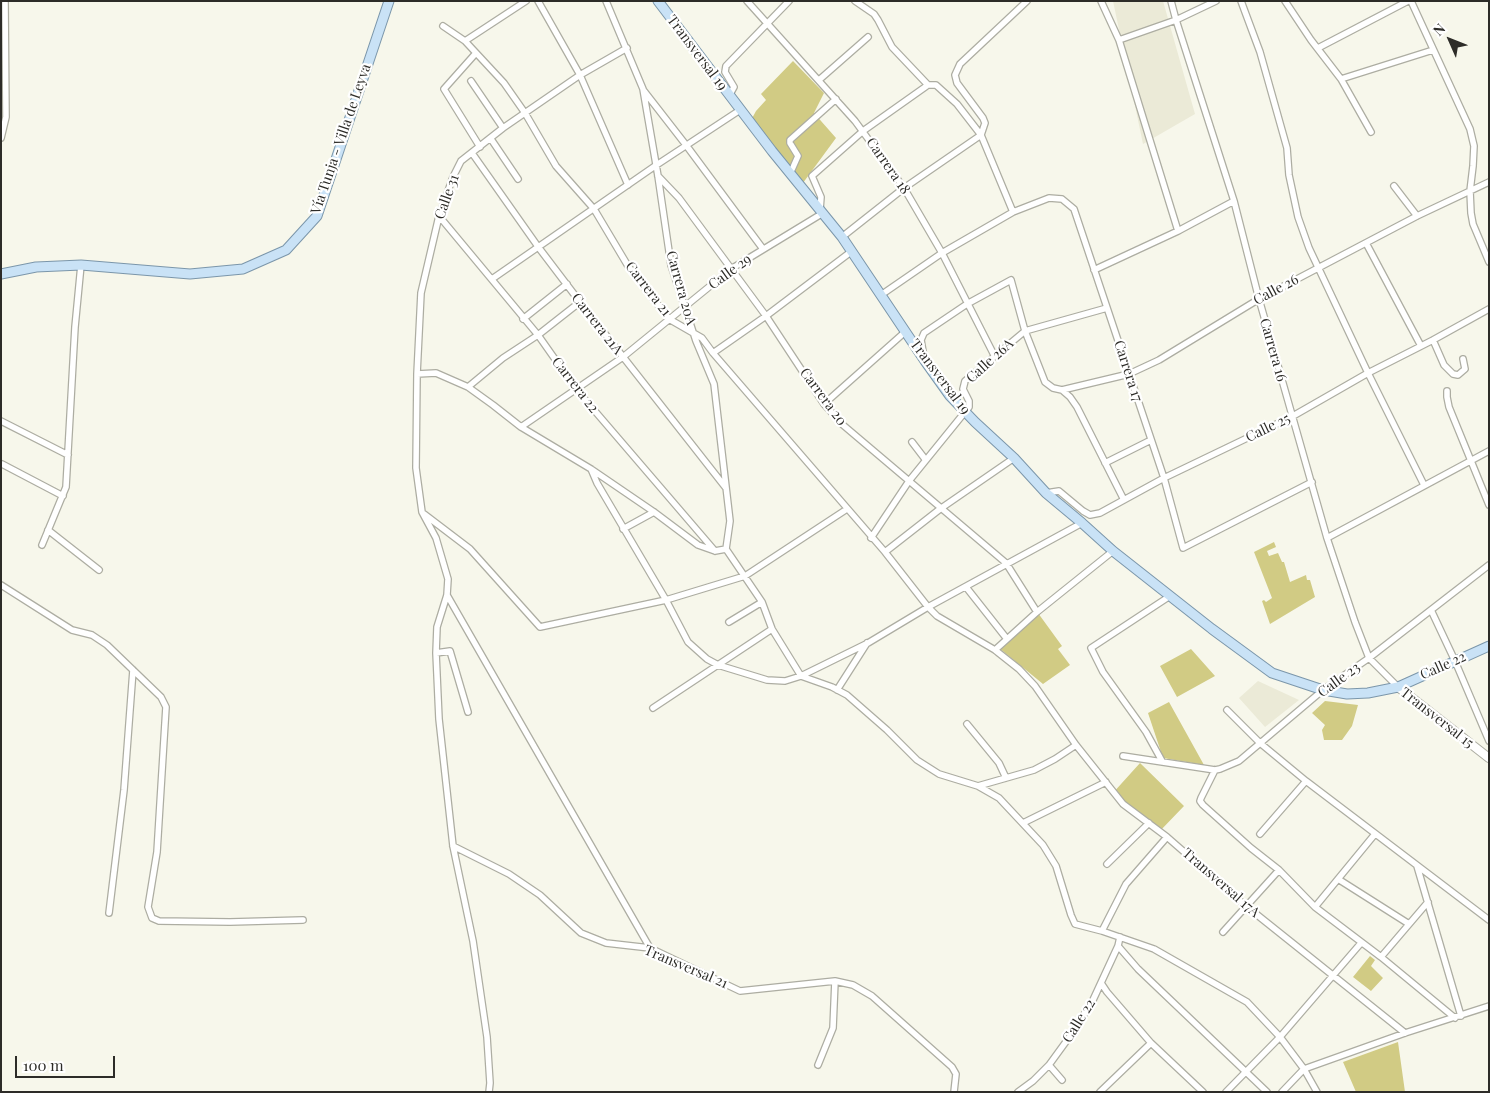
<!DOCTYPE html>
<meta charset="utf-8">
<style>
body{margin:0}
#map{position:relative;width:1490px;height:1093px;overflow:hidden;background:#f7f7eb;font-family:"Playfair Display",serif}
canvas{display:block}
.frame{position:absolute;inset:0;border:2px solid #2d2c28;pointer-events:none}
.north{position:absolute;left:1425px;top:15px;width:50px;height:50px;-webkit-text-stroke:4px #fff;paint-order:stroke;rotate:314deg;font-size:14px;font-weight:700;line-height:20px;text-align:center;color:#2d2c28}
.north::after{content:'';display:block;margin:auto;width:18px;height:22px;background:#2d2c28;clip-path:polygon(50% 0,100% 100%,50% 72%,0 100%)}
.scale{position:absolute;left:15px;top:1056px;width:100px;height:22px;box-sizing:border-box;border:2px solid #2d2c28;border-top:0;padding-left:6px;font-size:15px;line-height:18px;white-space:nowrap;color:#2d2c28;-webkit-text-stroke:4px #fff;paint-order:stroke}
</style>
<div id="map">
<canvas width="1490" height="1093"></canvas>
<div class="frame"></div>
<div class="north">N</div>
<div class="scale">100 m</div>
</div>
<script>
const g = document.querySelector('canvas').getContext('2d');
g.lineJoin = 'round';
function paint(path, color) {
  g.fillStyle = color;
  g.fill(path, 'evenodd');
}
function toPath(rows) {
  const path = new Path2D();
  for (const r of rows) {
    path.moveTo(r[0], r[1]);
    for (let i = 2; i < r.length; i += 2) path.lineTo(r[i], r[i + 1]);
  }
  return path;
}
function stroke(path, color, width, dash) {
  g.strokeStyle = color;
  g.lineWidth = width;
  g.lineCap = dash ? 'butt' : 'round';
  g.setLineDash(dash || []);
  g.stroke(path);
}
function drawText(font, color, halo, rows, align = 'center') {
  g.font = font + ' "Playfair Display",serif';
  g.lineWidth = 4.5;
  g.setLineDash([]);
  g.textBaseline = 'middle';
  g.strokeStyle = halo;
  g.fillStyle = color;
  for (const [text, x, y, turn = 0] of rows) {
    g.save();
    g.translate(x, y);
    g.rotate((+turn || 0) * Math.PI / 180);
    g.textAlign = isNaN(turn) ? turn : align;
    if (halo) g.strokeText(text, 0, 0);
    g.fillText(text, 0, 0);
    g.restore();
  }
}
const built = toPath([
 [1113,1,1163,1,1195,114,1143,144],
 [1258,681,1299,700,1265,727,1239,698]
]);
const green = toPath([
 [793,61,824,93,814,113,836,138,800,187,749,124,756,111,766,100,761,94],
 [1274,542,1276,547,1267,551,1269,556,1278,553,1282,562,1284,562,1290,582,1306,575,1307,580,1310,580,1315,597,1270,624,1262,601,1264,600,1266,602,1272,598,1254,552],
 [1038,613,1062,646,1058,649,1070,665,1043,684,999,648],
 [1191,649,1215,676,1177,697,1160,666],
 [1325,701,1358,705,1352,726,1342,740,1324,740,1322,730,1325,725,1312,713],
 [1169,702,1204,765,1163,758,1148,713],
 [1140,763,1184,806,1159,832,1112,794],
 [1370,956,1375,960,1371,966,1383,978,1371,991,1353,977],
 [1398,1042,1405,1092,1356,1092,1343,1062]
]);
const street = toPath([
 [538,1,580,75,628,185],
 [606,1,643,89,658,176,671,265,696,341,714,384,730,521,726,549],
 [747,1,855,121,904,188,942,253,994,355],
 [855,1,874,14,878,20,892,47,928,85],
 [1101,1,1119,40],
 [1171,1,1176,20,1234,201,1259,299,1327,538,1355,622,1369,658,1398,687],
 [1241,1,1260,52,1287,148,1289,175,1298,217,1309,248,1368,373,1424,485],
 [1285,1,1311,40,1341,79,1371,132],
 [1411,1,1470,129,1474,146,1473,166,1470,191,1471,213,1473,224,1489,262],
 [443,26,465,41,504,83,525,113,556,166,594,209,628,266,669,319,702,338,713,353,885,552,928,607,937,616,995,650,1019,669,1035,686,1076,745,1123,804,1167,837,1246,906,1405,1033],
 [465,41,526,1],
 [1318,48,1408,1],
 [476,53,444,89,480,147],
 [1341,79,1433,50],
 [819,80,868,37],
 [471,81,503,128],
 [644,91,686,145,763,249],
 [729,96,734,87,725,72,726,66,789,1],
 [1,138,6,117,5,1],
 [491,139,518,179],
 [472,153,539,248,580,302,726,488],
 [790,174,798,156,790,143,790,140,836,99],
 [658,176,679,198,766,316,824,404,843,425,1006,563,1037,612],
 [1394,186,1417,216],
 [820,210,821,197,812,176,863,131,928,85,936,85,957,104,981,135,1013,212],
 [439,216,538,335,576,389,715,551],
 [1178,231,1119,40,1176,20,1216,1],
 [842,237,904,188,981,135,985,123,983,118,957,83,955,75,960,64,1027,1],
 [1366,243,1421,346],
 [1094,270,1178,231,1234,201],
 [492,279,655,166,740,110],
 [881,295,942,253,1013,212,1049,198,1062,199,1074,209,1164,478,1183,548,1312,482],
 [523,319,567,284],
 [1433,340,1444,365,1453,374,1458,375,1465,369,1463,359],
 [713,353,766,316,852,251],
 [924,357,921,340,924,333,967,304,1011,280,1025,331,1045,382,1053,388,1062,390,1070,397,1077,407,1124,500],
 [417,374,436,373,468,387,493,405,521,427,591,469,654,512,698,545,715,551,726,549],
 [468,387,503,358,538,335,580,302],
 [1062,390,1129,374,1159,360,1259,299,1417,216,1489,182],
 [1447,391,1447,397,1449,407,1489,505],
 [824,404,905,332],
 [1,421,68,455],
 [521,427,623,357,731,269,823,213],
 [912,442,925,459],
 [1105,463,1151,440],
 [2,464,63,496],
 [591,469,597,483,666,600,688,642,707,659,718,665,767,680,785,681,801,676,868,643,928,607,1082,523],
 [1046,493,1059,491,1083,511,1090,515,1100,513,1164,478,1293,416,1368,373,1433,340,1489,309],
 [424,514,470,549,540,627,666,600,745,576,847,509],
 [623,529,654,512],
 [48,530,99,570],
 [871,538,909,481,969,407,969,401,963,389,965,381,1025,331,1107,308],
 [1327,538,1489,451],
 [42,545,66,487,75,327,81,265],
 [726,549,762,602,772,629,801,676],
 [885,552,940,509,1014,458],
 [1,585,72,630,92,635,107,645,161,697,166,707,157,852,148,907,152,918,159,921,230,922,303,920],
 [966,587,1007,639],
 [447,595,650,948],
 [1431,610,1455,661,1489,741],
 [729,622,762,602],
 [995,650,1037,612,1113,551],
 [436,653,450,651,468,712],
 [801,676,832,687,847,695,887,730,917,760,939,774,978,786,999,798,1043,845,1056,866,1071,915,1075,924,1102,931,1154,949,1247,1002,1280,1037,1304,1069,1317,1092],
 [837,690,867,643],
 [653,708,772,629],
 [1227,710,1260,743,1306,781,1489,920],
 [967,724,999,763,1006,778],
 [1123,756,1215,770,1220,769,1239,761,1323,690,1369,658,1489,565],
 [1162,761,1146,732,1103,672,1091,648,1170,596],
 [1215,770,1201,798,1200,801,1203,805,1251,848,1279,870,1315,907,1381,957,1455,1018],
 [978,786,1034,770,1055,759,1076,745],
 [1023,823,1106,782],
 [1260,834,1306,781],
 [453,846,509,874,540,895,581,933,606,943,650,948,740,991,835,981,853,985,872,996,952,1067,956,1074,954,1092],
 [1107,864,1149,823],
 [1417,866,1461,1016],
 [1338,879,1409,924],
 [1315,907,1375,834],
 [109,913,124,790,133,670],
 [1102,931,1126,884,1167,837],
 [1223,932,1279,870],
 [1118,946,1138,969,1267,1092],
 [1381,957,1428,902],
 [1101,983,1107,992,1151,1043,1203,1092],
 [818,1065,833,1028,835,981],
 [1049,1065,1062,1080],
 [489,1092,490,1083,487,1037,473,941,453,846,439,719,436,653,437,627,447,595,448,579,436,538,422,512,416,468,417,374,421,293,439,216,453,177,461,161,503,128,580,75,627,48],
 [1018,1092,1033,1081,1049,1065,1073,1032,1093,1000,1118,946,1120,937],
 [1100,1092,1151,1043],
 [1226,1092,1280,1037,1361,943],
 [1282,1092,1304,1069,1405,1033,1489,1006]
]);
const secondary = toPath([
 [1398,687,1489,758]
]);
const primary = toPath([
 [658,1,772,151,842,237,925,361,950,396,975,422,1014,458,1046,493,1082,523,1113,551,1212,629,1272,673,1323,690,1347,694,1368,693,1398,687,1489,646],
 [1,274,36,267,81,265,190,274,243,269,286,250,317,216,389,1]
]);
const streetNames = [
 ["Transversal 19",697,53,53],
 ["Vía Tunja - Villa de Leyva",341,139,-71],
 ["Carrera 18",888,166,55],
 ["Calle 31",447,197,-70],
 ["Calle 29",730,272,-36],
 ["Carrera 20A",681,288,74],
 ["Carrera 21",648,289,52],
 ["Calle 26",1276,290,-28],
 ["Carrera 21A",597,324,52],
 ["Carrera 16",1273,350,74],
 ["Calle 26A",990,361,-42],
 ["Carrera 17",1128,371,72],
 ["Transversal 19",940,377,53],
 ["Carrera 22",575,385,52],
 ["Carrera 20",823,397,53],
 ["Calle 25",1268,428,-26],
 ["Calle 22",1443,666,-24],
 ["Calle 23",1339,680,-36],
 ["Transversal 15",1437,718,38],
 ["Transversal 17A",1221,883,41],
 ["Transversal 21",686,967,23],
 ["Calle 22",1079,1021,-58]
];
paint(built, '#ebead7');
paint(green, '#d1cb84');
stroke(street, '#adada2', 8);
stroke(secondary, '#adada2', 10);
stroke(primary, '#7b96aa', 11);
stroke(street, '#fff', 5.5);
stroke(secondary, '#fff', 8);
stroke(primary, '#c9e2f6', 9);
drawText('14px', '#2d2c28', '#fff', streetNames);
</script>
